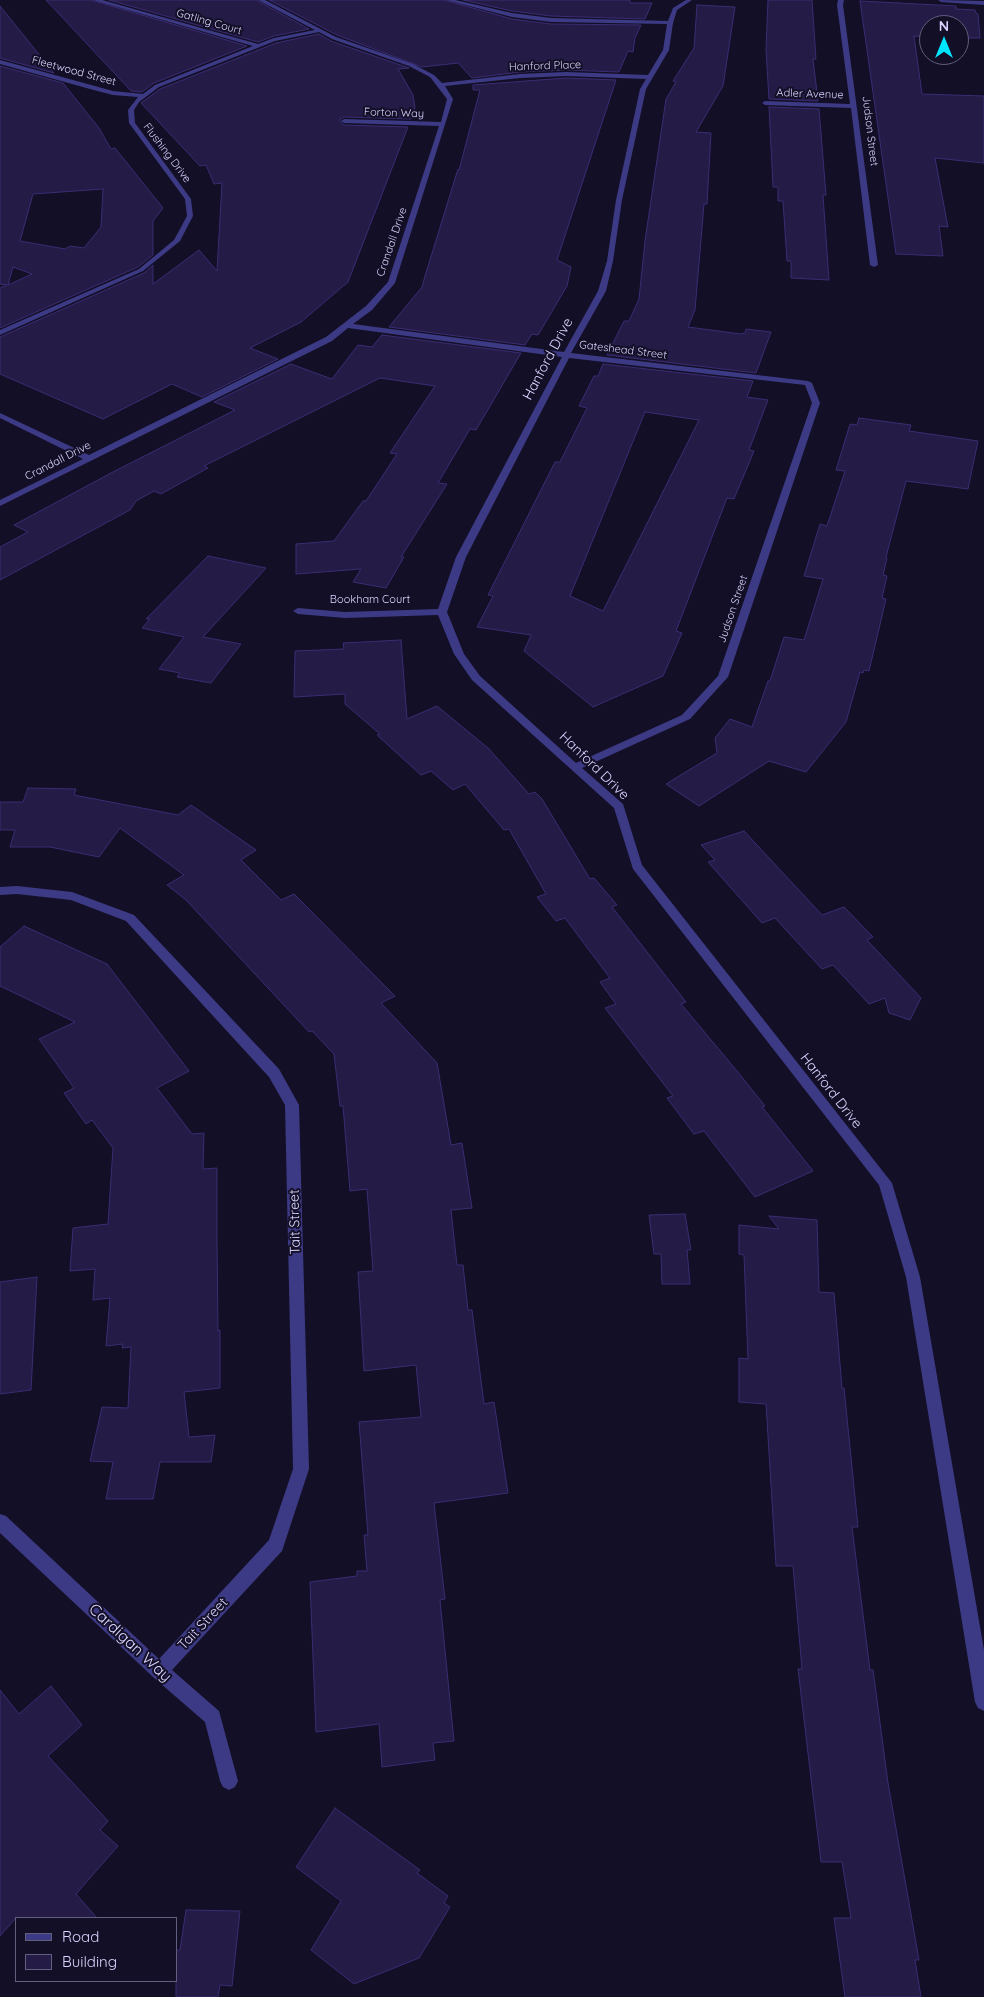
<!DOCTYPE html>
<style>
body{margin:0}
#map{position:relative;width:984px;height:1997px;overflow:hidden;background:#130f26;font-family:Quicksand,sans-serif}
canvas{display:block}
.legend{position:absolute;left:15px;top:1917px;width:162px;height:65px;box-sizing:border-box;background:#130f26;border:1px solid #625e7d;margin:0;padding:6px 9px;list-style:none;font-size:15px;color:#d9d4ff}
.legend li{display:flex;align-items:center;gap:10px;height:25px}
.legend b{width:25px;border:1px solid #625e7d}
.north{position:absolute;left:919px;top:15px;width:50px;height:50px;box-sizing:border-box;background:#130f26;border:1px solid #625e7d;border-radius:50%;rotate:0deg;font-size:14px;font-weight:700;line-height:20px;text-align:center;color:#d9d4ff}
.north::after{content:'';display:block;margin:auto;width:18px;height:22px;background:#00e5ff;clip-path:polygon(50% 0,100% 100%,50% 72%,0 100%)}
</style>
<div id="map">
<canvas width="984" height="1997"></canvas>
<ul class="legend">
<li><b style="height:6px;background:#3d3a85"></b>Road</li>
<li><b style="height:14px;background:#241b47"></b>Building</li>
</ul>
<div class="north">N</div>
</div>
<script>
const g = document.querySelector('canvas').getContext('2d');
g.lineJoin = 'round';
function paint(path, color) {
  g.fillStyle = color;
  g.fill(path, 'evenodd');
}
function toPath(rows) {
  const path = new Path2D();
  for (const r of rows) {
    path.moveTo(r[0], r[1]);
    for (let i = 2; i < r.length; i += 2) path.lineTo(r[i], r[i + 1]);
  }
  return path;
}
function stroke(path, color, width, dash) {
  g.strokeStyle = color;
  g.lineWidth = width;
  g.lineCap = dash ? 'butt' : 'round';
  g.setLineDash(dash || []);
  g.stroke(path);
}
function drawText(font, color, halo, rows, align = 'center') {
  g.font = font + ' Quicksand,sans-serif';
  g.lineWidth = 4;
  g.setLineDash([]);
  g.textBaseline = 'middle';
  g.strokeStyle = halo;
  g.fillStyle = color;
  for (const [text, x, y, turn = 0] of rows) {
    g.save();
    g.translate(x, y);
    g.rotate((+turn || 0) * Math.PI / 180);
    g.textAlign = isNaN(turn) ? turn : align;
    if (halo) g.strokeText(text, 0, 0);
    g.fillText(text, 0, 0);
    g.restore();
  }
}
const building = toPath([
 [46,0,91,0,247,46,154,83,142,92,131,91,46,0],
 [109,0,256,0,309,29,274,36,258,42,109,0],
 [269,0,444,0,512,19,551,24,641,25,635,38,633,52,628,51,619,72,566,70,520,72,472,78,458,63,422,67,337,35,269,0],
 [463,0,630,0,630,3,652,3,645,19,551,16,512,11,463,0],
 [768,0,812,0,816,59,813,59,818,101,769,99,766,50,768,0],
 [860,1,956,6,956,9,975,10,976,13,978,14,980,38,959,38,959,25,929,25,929,37,914,36,922,94,984,96,984,163,935,158,948,227,939,226,943,256,896,254,860,1],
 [697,5,735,7,723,86,696,132,711,133,707,204,704,204,695,310,688,327,741,334,745,333,746,329,771,332,756,373,607,355,624,321,629,321,639,299,645,241,666,99,676,82,673,81,694,48,697,5],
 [0,6,54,73,0,58,0,6],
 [319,34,331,41,409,68,398,69,413,95,415,108,411,119,344,117,339,120,344,125,408,127,348,282,301,322,250,348,278,359,202,397,172,384,103,419,0,374,0,337,144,273,153,265,153,284,199,250,217,271,222,183,214,184,206,165,200,166,141,103,160,89,276,43,319,34],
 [0,66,63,83,99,128,111,149,115,148,163,208,153,221,153,255,138,267,0,328,0,288,7,285,0,284,0,66],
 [103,189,101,227,84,248,70,246,65,249,20,241,33,194,103,189],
 [13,267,32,274,8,285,13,267],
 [566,78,616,80,557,260,571,267,567,286,538,335,532,334,525,345,389,327,422,287,425,276,458,169,459,170,480,90,473,90,473,85,566,78],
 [769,107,819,109,826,195,823,195,829,280,791,278,791,261,787,261,783,201,778,201,778,187,773,187,769,107],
 [382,335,521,353,476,430,470,429,438,483,447,484,401,557,404,557,386,588,353,582,361,569,296,574,296,544,334,541,363,501,366,501,397,454,390,453,435,386,380,378,204,466,208,468,161,494,154,491,136,501,130,510,0,580,0,547,28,532,14,525,111,473,235,410,214,402,291,364,332,379,358,345,372,347,382,335],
 [603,364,753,381,747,397,768,400,749,450,754,451,734,499,727,498,676,631,682,633,663,676,593,707,524,651,531,635,477,627,493,596,488,595,555,462,560,462,587,408,579,406,594,376,598,376,603,364],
 [645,412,699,420,603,611,570,596,645,412],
 [859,418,911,425,909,431,978,441,968,489,906,481,886,557,887,558,883,575,887,576,882,598,886,599,869,671,864,670,863,673,860,672,846,722,806,772,769,761,699,806,666,784,717,753,715,738,730,719,752,727,768,681,770,681,784,637,804,640,823,579,804,576,820,524,827,526,845,471,836,470,850,424,857,425,859,418],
 [208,556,266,568,203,637,241,644,211,683,177,677,180,673,159,669,184,637,142,628,150,619,146,619,208,556],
 [401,640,407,719,437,706,488,748,529,794,535,792,542,799,590,879,594,878,617,905,612,907,686,1002,681,1004,737,1071,765,1106,762,1107,813,1171,755,1197,704,1131,694,1134,667,1098,673,1096,605,1008,616,1004,600,982,610,978,565,918,556,921,537,897,546,894,509,829,504,830,465,784,453,790,431,771,421,775,377,735,380,734,345,704,345,694,294,697,295,651,344,649,343,643,401,640],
 [28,788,76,789,74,795,178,815,191,805,256,850,241,860,281,900,294,894,395,996,381,1003,437,1063,451,1145,462,1143,472,1208,451,1210,457,1265,463,1265,468,1310,472,1310,484,1404,494,1402,508,1493,434,1503,445,1599,440,1600,454,1741,433,1743,435,1760,382,1767,379,1724,316,1732,310,1582,357,1576,357,1571,367,1571,364,1535,368,1535,359,1422,421,1417,416,1365,364,1371,358,1272,373,1271,367,1189,350,1191,343,1106,340,1106,334,1054,312,1031,309,1032,186,900,167,885,184,875,120,828,99,857,50,847,10,847,15,830,0,830,0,802,23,802,28,788],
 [744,831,822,915,844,907,873,937,867,940,921,998,910,1020,889,1013,885,998,869,1004,833,965,822,969,775,918,762,923,708,862,715,860,701,845,744,831],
 [24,926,107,964,189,1071,157,1088,192,1134,204,1133,203,1169,217,1168,217,1240,218,1331,220,1330,220,1388,184,1392,189,1437,215,1435,211,1462,160,1462,153,1499,106,1499,113,1462,90,1461,102,1407,128,1408,131,1347,122,1348,123,1344,106,1346,110,1298,93,1300,95,1269,70,1271,73,1228,108,1224,113,1148,92,1120,86,1124,64,1093,74,1088,39,1039,75,1022,0,986,0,947,24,926],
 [685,1214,691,1250,687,1250,690,1284,662,1284,661,1254,654,1254,649,1215,685,1214],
 [769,1216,817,1220,819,1292,834,1293,842,1388,844,1388,858,1527,852,1527,870,1670,873,1670,888,1783,919,1960,915,1960,921,1997,845,1997,834,1918,851,1918,842,1862,821,1862,798,1669,802,1669,793,1566,776,1566,766,1404,739,1402,739,1358,748,1359,744,1255,739,1254,739,1225,779,1229,769,1216],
 [37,1277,31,1390,0,1394,0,1282,37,1277],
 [51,1686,82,1725,48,1756,108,1821,100,1830,118,1846,76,1894,97,1918,16,1918,0,1936,0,1690,19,1714,51,1686],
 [335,1808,420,1870,417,1873,448,1896,444,1903,450,1907,419,1958,354,1984,311,1950,341,1901,296,1867,335,1808],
 [186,1910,240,1911,232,1986,220,1985,218,1997,176,1997,176,1950,180,1950,186,1910]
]);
const minor = toPath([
 [93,0,102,0,258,44,274,38,315,30,258,0,265,0,336,37,413,64,434,75,442,83,520,74,566,72,648,75,663,50,667,24,551,22,512,17,446,0,455,0,512,13,551,18,668,21,673,8,686,0,692,0,677,10,673,23,669,50,646,89,622,200,613,261,606,291,571,353,808,381,812,383,820,403,728,677,690,719,582,768,623,804,642,865,892,1183,920,1277,984,1650,984,1711,978,1708,975,1702,906,1277,879,1185,633,869,614,808,472,680,454,654,438,615,345,618,298,614,293,611,298,608,345,612,438,609,456,557,562,357,348,328,332,341,0,506,0,500,83,459,0,418,0,413,89,455,326,337,366,306,388,282,439,126,344,123,341,121,344,119,441,122,447,99,430,77,409,66,332,39,319,32,275,41,159,87,139,102,134,110,135,123,191,199,193,216,180,241,143,271,0,335,0,330,139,269,174,240,187,216,185,199,129,123,128,110,138,97,113,95,90,89,0,64,0,60,113,91,143,94,155,85,253,46,93,0],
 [566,76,646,79,640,89,616,200,607,261,598,291,564,352,353,324,372,310,395,283,453,99,445,86,520,78,566,76],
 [569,358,805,385,812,403,718,676,682,715,576,763,480,676,464,654,447,612,466,557,569,358],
 [838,0,844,0,843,5,878,265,874,267,870,265,851,108,765,105,762,103,765,101,850,104,837,5,838,0],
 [938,0,984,1,984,5,941,2,938,0],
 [17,886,72,892,134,915,279,1069,299,1105,309,1469,282,1551,172,1670,219,1711,238,1781,235,1787,229,1790,223,1787,220,1781,205,1722,153,1677,0,1533,0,1514,6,1516,159,1659,269,1540,293,1469,285,1105,269,1077,126,921,71,900,17,894,0,895,0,887,17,886]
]);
const farStreetnames = [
 ["Gatling Court",209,22,16],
 ["Hanford Place",545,66,-2],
 ["Fleetwood Street",74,71,15],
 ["Adler Avenue",810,94,2],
 ["Forton Way",394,113,2],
 ["Judson Street",870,131,83],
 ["Flushing Drive",167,153,53],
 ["Crandall Drive",392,242,-71],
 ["Gateshead Street",623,350,7],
 ["Crandall Drive",58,461,-27],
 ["Bookham Court",370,600],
 ["Judson Street",733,609,-71]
];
const streetNames = [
 ["Hanford Drive",548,359,-62],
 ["Hanford Drive",594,766,44],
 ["Hanford Drive",831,1091,52],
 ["Tait Street",295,1222,-91],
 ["Tait Street",203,1624,-47]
];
const nearStreetnames = [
 ["Cardigan Way",130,1643,43]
];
paint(building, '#241b47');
stroke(building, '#3b2d73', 1);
paint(minor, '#3d3a85');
drawText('11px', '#d9d4ff', '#130f26', farStreetnames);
drawText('14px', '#d9d4ff', '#130f26', streetNames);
drawText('16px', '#d9d4ff', '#130f26', nearStreetnames);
</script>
